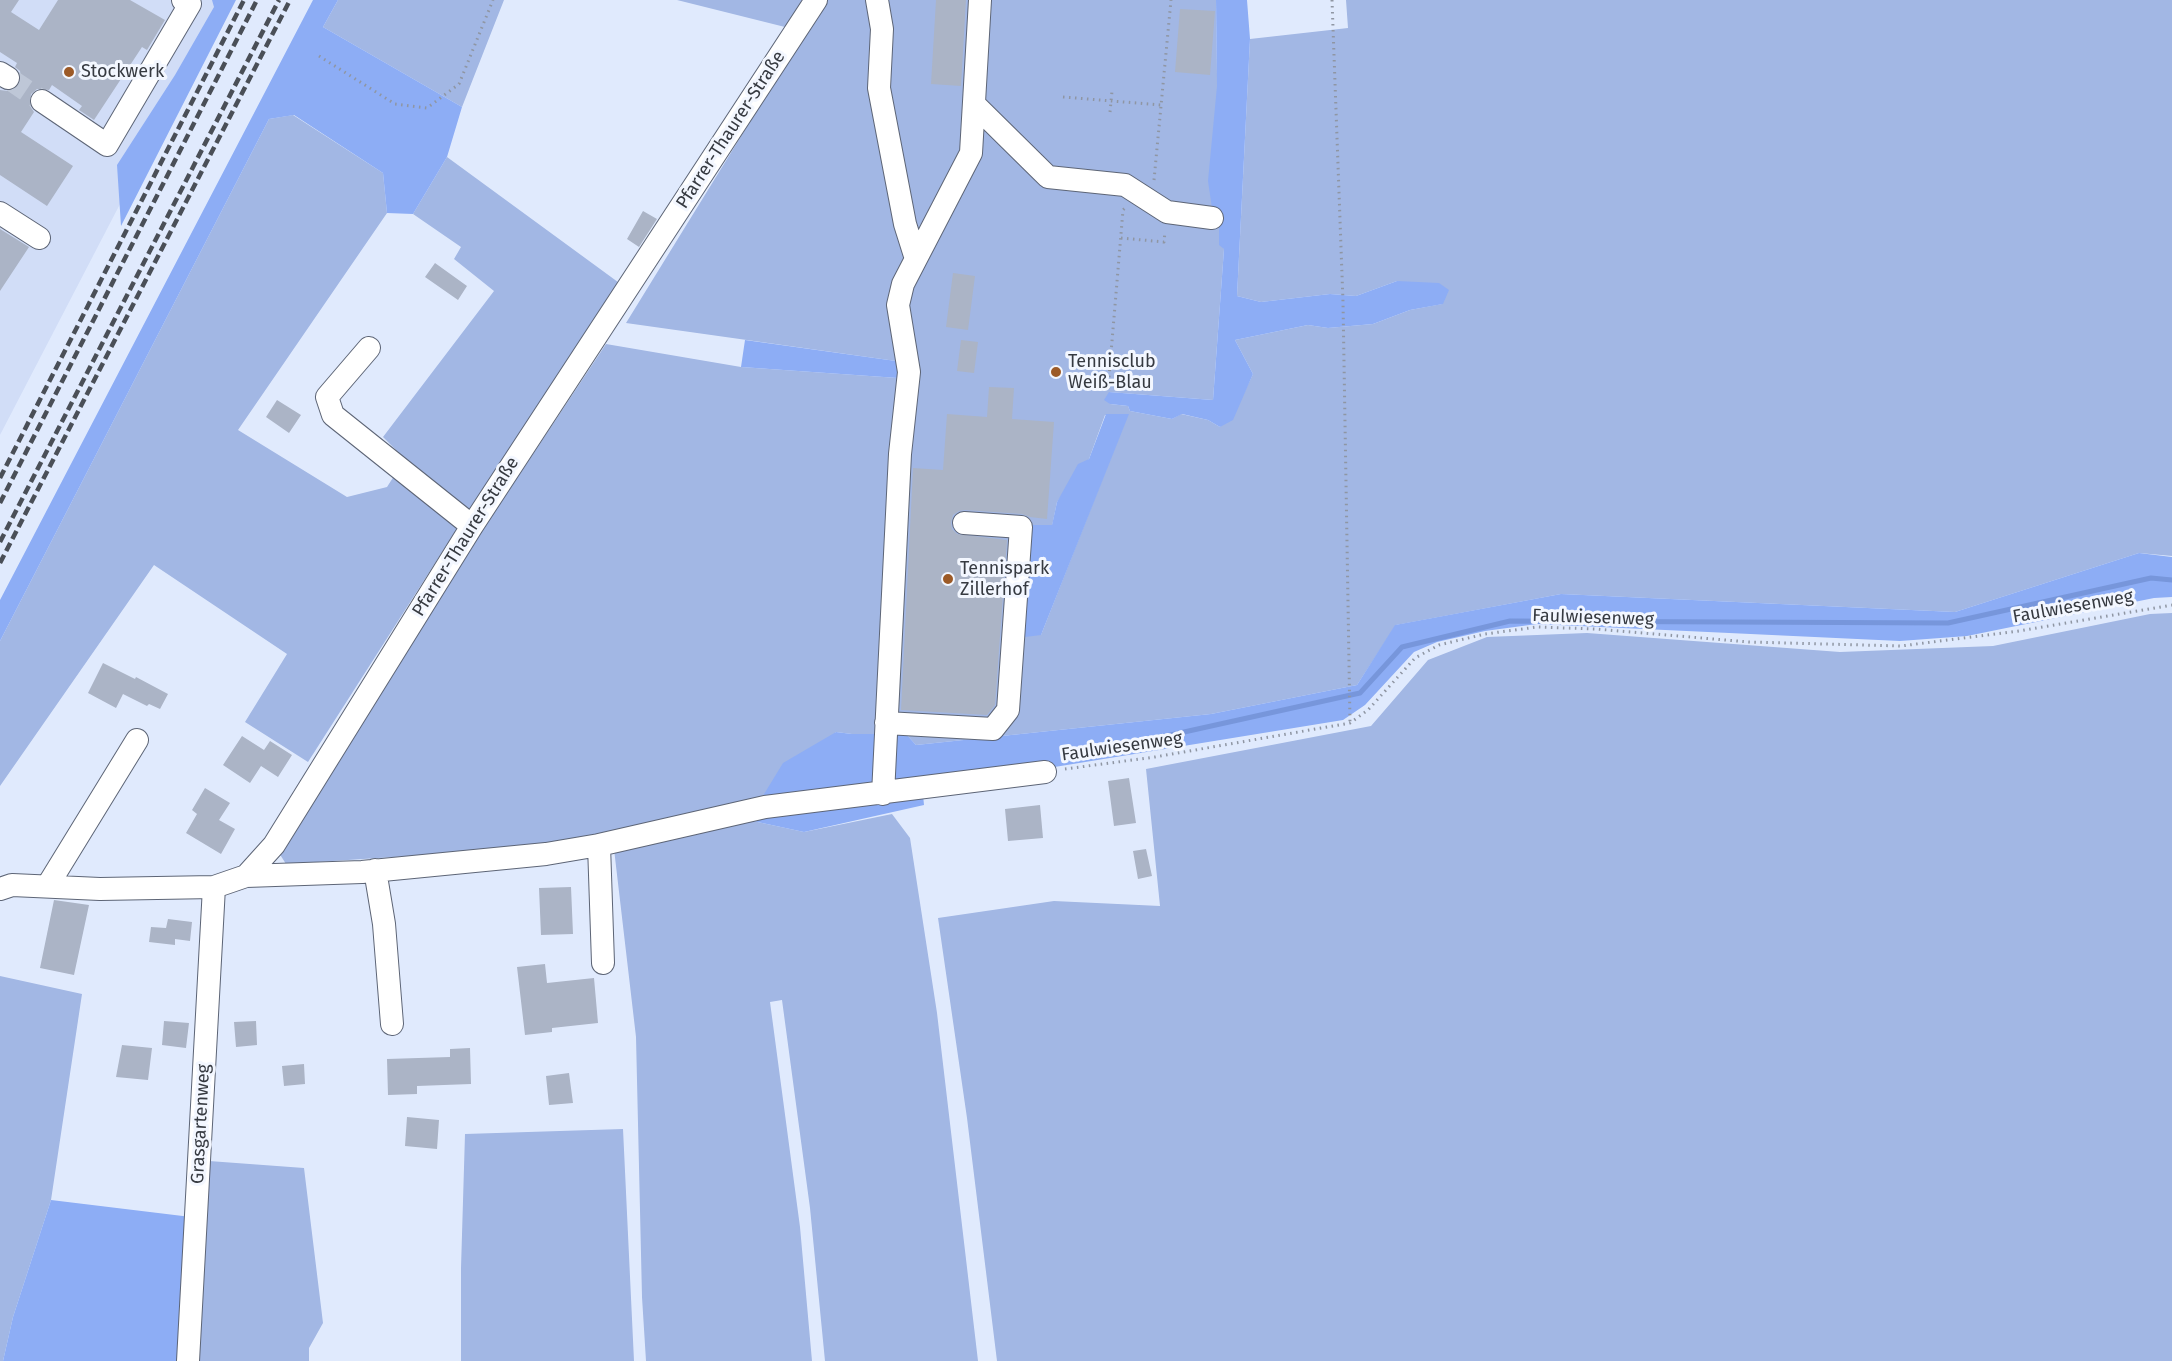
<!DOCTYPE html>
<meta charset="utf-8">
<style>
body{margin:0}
canvas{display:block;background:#e0eafd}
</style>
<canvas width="2172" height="1361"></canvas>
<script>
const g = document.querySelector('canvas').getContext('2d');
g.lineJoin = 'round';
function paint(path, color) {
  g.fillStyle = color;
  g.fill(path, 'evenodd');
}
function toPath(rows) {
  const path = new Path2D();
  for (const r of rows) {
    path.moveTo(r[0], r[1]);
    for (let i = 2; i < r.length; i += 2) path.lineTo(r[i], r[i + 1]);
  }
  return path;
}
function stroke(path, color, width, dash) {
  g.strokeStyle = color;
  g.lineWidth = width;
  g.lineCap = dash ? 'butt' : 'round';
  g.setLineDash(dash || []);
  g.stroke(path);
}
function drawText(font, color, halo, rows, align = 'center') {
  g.font = font + ' "Fira Sans",sans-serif';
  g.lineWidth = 6;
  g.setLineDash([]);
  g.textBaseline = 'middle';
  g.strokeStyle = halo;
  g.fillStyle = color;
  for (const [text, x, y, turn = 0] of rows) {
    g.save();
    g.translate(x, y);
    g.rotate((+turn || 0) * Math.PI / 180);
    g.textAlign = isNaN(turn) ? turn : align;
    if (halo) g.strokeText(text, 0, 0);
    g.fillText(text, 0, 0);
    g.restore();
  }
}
const built = toPath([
 [0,0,226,0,0,435]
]);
const green = toPath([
 [338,0,504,0,462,107,323,27],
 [677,0,803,0,785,27],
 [825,0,1216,0,1219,221,1224,249,1213,400,1109,392,1110,404,1128,406,1130,411,1172,419,1181,414,1208,420,1220,427,1244,393,1253,374,1235,340,1308,325,1328,328,1373,324,1410,310,1442,304,1397,281,1356,296,1330,294,1261,302,1237,296,1250,39,1348,28,1346,0,2172,0,2172,556,2139,553,1955,612,1561,594,1396,625,1357,685,1211,714,916,745,906,734,852,734,836,732,758,804,600,837,502,850,286,864,274,845,606,344,741,367,898,378,896,361,626,323],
 [1128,414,1041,635,1052,526,1057,502,1089,459,1105,415],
 [293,115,383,173,387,213,238,430,347,497,387,487,405,459,383,437,494,291,454,259,461,247,413,214,447,157,622,285,476,499,308,762,245,722,287,654,154,565,0,786,0,641,269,119],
 [2172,613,2172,1361,997,1361,967,1118,938,918,1054,901,1160,906,1146,769,1371,726,1428,660,1487,637,1587,633,1840,652,1993,646,2150,614],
 [892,814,910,838,937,1013,978,1361,825,1361,810,1208,782,1000,770,1002,800,1227,812,1361,646,1361,642,1297,636,1037,614,849,753,821,804,832],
 [0,976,82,994,51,1200,13,1317,3,1361,0,1361],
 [623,1129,634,1361,461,1361,461,1268,465,1134],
 [209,1161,304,1168,323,1323,309,1348,309,1361,198,1361]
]);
const forest = toPath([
 [212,0,236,0,121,226,117,165,175,75,214,7],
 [313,0,338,0,323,27,462,107,447,157,413,214,387,213,383,173,294,115,269,119,0,641,0,600],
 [1216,0,1247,0,1250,39,1237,296,1261,302,1330,294,1356,296,1397,281,1439,283,1449,290,1443,304,1410,310,1373,324,1328,328,1308,325,1235,340,1253,374,1233,420,1220,427,1208,420,1182,414,1172,419,1130,411,1128,406,1110,404,1104,400,1109,392,1213,400,1224,249,1219,245,1219,221,1213,215,1208,181,1217,86],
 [745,340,896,361,898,378,741,367],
 [1106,414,1129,414,1041,635,1017,638,1029,525,1052,525,1057,502,1078,464,1089,459],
 [2139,553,2172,557,2172,597,2154,598,1967,636,1900,641,1537,624,1485,631,1437,642,1414,652,1365,705,1343,720,1030,771,922,785,924,805,804,832,753,821,758,804,783,763,836,732,852,734,906,734,916,745,1211,714,1357,685,1395,625,1561,594,1955,612],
 [51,1200,191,1217,183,1361,3,1361,13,1317]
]);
const stream = toPath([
 [1139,742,1360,693,1402,647,1510,621,1948,623,2151,578,2172,580]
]);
const building = toPath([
 [0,0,19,0,11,12,39,30,58,0,130,0,165,20,147,50,142,47,94,120,79,110,82,106,52,85,49,90,37,89,31,94,30,106,34,112,21,132,73,166,47,206,0,175,0,90,8,91,15,90,20,85,21,78,20,71,15,67,17,63,0,52],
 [936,0,966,0,961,86,931,84],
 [1180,9,1215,11,1210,75,1175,72],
 [643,211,657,219,639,247,627,239],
 [0,229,29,247,0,291],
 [435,263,467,286,458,300,425,277],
 [953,273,975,276,968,330,946,327],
 [961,340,978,342,974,373,957,371],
 [989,387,1014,388,1012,419,1054,422,1047,519,1030,517,1022,514,965,510,959,511,953,515,951,523,952,529,957,534,1007,540,995,705,987,715,901,710,913,468,943,470,947,414,987,417],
 [277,400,301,415,289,433,266,417],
 [103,663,135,679,136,677,168,694,160,709,149,704,147,706,123,694,116,708,88,693],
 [242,736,264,750,270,741,292,755,278,777,261,766,250,783,223,765],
 [1129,778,1136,823,1114,826,1108,781],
 [205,788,230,803,219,820,235,829,221,854,186,833,197,814,192,810],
 [1040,805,1043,838,1008,841,1005,809],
 [1146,849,1152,876,1138,879,1133,851],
 [571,887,573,934,541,935,539,888],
 [54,900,89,905,74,975,40,968],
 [168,919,192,922,190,941,175,939,175,945,149,942,151,927,166,928],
 [545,964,547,983,594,978,598,1023,552,1028,552,1032,525,1035,517,967],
 [164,1021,189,1023,186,1048,162,1045],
 [256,1021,257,1045,236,1047,234,1022],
 [122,1045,152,1048,148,1080,116,1077],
 [470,1048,471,1084,417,1086,417,1094,388,1095,387,1059,450,1057,450,1049],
 [304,1064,305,1084,284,1086,282,1066],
 [569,1073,573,1103,549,1105,546,1076],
 [407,1117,439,1120,437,1149,405,1146]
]);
const minorTunnel = toPath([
 [8,78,42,101]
]);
const path = toPath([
 [1332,0,1343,302,1350,723],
 [319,56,395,104,427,108,459,84,493,0],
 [1063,97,1161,105],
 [1110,112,1112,91],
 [1154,180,1171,0],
 [1121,238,1164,242,1165,232],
 [1108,389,1123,210,1126,207],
 [1065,769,1155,757,1350,723,1368,710,1415,658,1439,645,1485,634,1537,627,1596,629,1749,642,1901,646,2019,631,2172,605]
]);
const minor = toPath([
 [877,0,882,29,879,88,905,224,916,259],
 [0,73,8,78],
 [42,101,107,145,190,4,183,0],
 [975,105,1048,177,1125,185,1167,212,1212,218],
 [0,213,39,238],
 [369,348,327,397,333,415,472,526],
 [886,723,993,729,1008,710,1021,527,964,523],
 [883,794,900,454,909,372,898,305,903,284,971,153,980,0],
 [599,845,603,963],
 [375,870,384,924,392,1024],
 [246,876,362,872,546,854,599,845,765,807,1045,772],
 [48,885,137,740],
 [0,889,12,885,100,889,214,887,246,876,274,845,472,526,816,0],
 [188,1361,214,887]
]);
const rail = toPath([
 [0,478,244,0],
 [0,503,257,0],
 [0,542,279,0],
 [0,563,290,0]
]);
const markers = [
 [69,72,6,"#9c5a27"],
 [1056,372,6,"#9c5a27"],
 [948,579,6,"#9c5a27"]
];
const poiNames = [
 ["Stockwerk",81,72],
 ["Tennisclub",1068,362],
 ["Weiß-Blau",1068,383],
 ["Tennispark",960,569],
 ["Zillerhof",960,590]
];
const streetNames = [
 ["Pfarrer-Thaurer-Straße",731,130,-57],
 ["Pfarrer-Thaurer-Straße",466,537,-58],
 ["Faulwiesenweg",2073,607,-10],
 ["Faulwiesenweg",1593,618,2],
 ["Faulwiesenweg",1122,747,-8],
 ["Grasgartenweg",201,1124,-87]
];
paint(built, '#d1ddf7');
paint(green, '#a2b7e4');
paint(forest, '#8dadf5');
stroke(stream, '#7796db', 5);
paint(building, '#abb4c6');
stroke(minorTunnel, '#bec7d7', 22, [22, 11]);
stroke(minor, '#5d6576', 24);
stroke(path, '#8f96a3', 3, [1.5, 4.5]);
stroke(minor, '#fff', 22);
stroke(rail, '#4a4f57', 4.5, [9, 4.5]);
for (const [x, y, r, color] of markers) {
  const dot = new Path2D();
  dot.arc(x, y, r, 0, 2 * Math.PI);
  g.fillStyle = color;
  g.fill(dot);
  stroke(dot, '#f3f7ff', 2);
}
drawText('18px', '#363a41', '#f3f7ff', poiNames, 'left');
drawText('18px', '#363a41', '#f3f7ff', streetNames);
</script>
